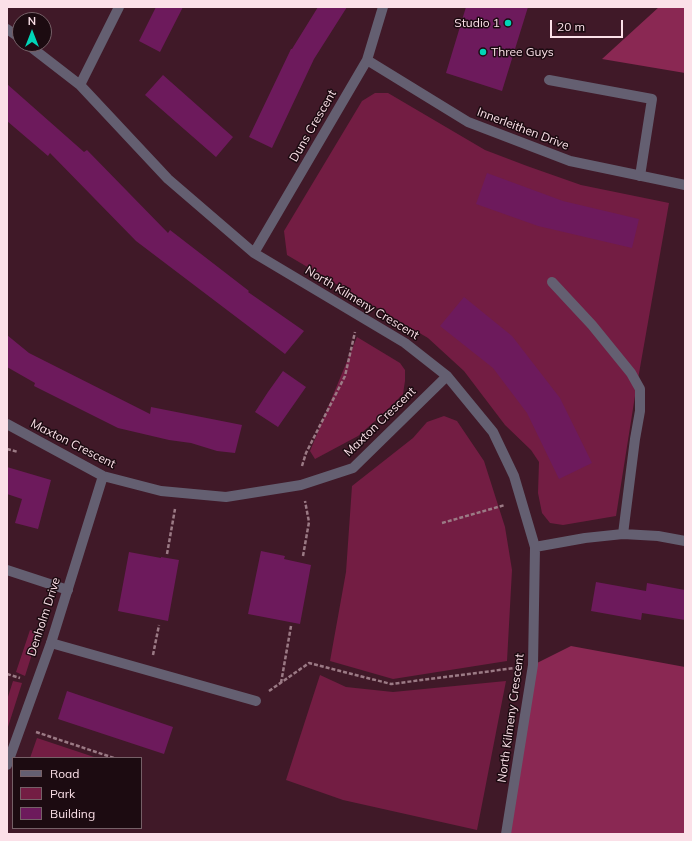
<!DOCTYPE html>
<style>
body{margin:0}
#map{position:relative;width:692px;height:841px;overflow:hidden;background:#401928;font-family:Mulish,sans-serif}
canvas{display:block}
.frame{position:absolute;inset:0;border:8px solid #fbe0e8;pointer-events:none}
.legend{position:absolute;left:12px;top:757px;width:130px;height:72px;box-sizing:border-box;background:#1c0b11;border:1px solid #756067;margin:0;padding:5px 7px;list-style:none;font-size:12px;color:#fbe0e8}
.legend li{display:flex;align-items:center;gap:8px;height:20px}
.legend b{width:20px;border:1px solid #756067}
.north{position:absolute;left:12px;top:12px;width:40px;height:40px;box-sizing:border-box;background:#1c0b11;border:1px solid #756067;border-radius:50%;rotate:0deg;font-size:11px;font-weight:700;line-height:16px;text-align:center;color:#fbe0e8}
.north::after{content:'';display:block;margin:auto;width:14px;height:18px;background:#00d5b7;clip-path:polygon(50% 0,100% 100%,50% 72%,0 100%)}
.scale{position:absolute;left:550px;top:20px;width:73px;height:18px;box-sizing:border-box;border:2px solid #fbe0e8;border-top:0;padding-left:5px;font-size:12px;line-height:14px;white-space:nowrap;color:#fbe0e8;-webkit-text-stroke:3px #1c0b11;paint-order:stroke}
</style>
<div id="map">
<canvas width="692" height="841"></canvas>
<div class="frame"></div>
<ul class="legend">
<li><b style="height:5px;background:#645f71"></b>Road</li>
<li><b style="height:11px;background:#731d43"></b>Park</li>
<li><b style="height:11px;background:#6d1a5c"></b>Building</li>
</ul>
<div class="north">N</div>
<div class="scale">20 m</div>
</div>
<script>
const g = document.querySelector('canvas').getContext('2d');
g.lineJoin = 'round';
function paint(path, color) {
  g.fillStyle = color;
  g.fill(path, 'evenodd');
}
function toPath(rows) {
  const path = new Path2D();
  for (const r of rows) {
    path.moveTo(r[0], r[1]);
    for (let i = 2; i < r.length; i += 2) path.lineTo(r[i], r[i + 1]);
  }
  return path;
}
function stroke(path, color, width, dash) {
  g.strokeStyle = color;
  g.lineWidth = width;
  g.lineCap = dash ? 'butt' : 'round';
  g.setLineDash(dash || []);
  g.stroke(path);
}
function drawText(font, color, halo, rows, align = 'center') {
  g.font = font + ' Mulish,sans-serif';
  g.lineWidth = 3;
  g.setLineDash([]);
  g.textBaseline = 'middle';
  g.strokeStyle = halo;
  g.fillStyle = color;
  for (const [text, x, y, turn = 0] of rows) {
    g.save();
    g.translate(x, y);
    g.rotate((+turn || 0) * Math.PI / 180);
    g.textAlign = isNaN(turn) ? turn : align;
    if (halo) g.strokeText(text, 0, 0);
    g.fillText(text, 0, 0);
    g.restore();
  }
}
const green = toPath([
 [375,93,388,93,485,150,527,166,581,185,669,203,635,396,616,516,563,525,550,523,542,513,538,493,539,462,531,450,505,425,464,371,428,338,287,255,284,231,362,101],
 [357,337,400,363,405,370,405,381,403,394,384,413,358,436,315,459,310,451],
 [444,416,457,421,484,461,505,527,512,570,507,661,393,679,330,661,346,572,352,486,413,438,427,422],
 [30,630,39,632,25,676,16,672],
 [320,675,346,687,393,692,506,681,477,830,343,800,286,780],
 [13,681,22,683,7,730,7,700],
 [37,738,97,758,30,758]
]);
const forest = toPath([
 [659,7,685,7,685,73,602,59],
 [571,646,685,667,685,834,506,834,533,665]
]);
const building = toPath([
 [156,7,183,7,160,52,139,41],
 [318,7,347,7,314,59,272,148,249,137,291,49,292,49],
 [466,7,528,7,502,91,446,73],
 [163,75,233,137,216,157,145,95],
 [7,84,84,152,87,150,168,233,170,230,249,291,248,292,304,331,285,354,136,241,50,153,48,156,7,121],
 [487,173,563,201,639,219,632,248,538,226,476,204],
 [464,297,512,336,560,398,592,463,559,479,527,413,493,368,440,326],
 [7,335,29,353,150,414,151,407,242,425,235,453,217,451,191,443,169,440,118,428,34,386,35,383,7,367],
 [283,371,306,387,278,427,255,412,268,392],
 [7,467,51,480,38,529,15,523,22,499,7,494],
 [261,551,285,556,284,559,311,565,300,624,248,614],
 [129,552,161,558,161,557,179,560,168,621,118,611],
 [596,582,646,591,647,583,685,590,685,620,642,613,641,620,591,611],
 [67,691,173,727,164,754,58,719]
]);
const path = toPath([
 [7,449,18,452],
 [302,466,306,453,345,376,355,332],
 [442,523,505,505],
 [167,554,175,509],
 [303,556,309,522,305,501],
 [153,655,159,625],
 [7,674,20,678],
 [281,683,291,626],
 [269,691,309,663,391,684,515,668],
 [36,732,114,758]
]);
const lane = toPath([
 [549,80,652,99,640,176],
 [7,570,68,590],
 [51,643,256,701]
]);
const street = toPath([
 [7,29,20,38],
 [27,44,80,85,168,179,254,253,405,343,447,376,493,432,514,476,535,547,533,665,506,834],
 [367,60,468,122,570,161,685,185],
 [80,85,119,7],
 [254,253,367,60,383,7],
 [552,282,592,325,631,373,640,389,640,411,635,439,623,534],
 [7,424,103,476,161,491,226,497,301,485,353,468,447,376],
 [535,547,585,538,623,534,658,536,685,541],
 [7,765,51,643,103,476]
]);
const markers = [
 [508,23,4,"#00d5b7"],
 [483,52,4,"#00d5b7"]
];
const poiNames = [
 ["Studio 1",500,23],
 ["Three Guys",491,52,"left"]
];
const streetNames = [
 ["Duns Crescent",313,126,-60],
 ["Innerleithen Drive",523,129,21],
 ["North Kilmeny Crescent",362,303,31],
 ["Maxton Crescent",380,422,-44],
 ["Maxton Crescent",73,444,27],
 ["Denholm Drive",44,617,-72],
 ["North Kilmeny Crescent",511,718,-82]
];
paint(green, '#731d43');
paint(forest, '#8a2853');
paint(building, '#6d1a5c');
stroke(path, '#9b7a85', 2.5, [4, 2]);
stroke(lane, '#645f71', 10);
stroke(street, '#645f71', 10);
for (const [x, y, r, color] of markers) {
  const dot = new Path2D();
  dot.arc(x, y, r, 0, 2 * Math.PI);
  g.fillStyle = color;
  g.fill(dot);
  stroke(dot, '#1c0b11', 1.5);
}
drawText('12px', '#fbe0e8', '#1c0b11', poiNames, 'right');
drawText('12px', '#fbe0e8', '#1c0b11', streetNames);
</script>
